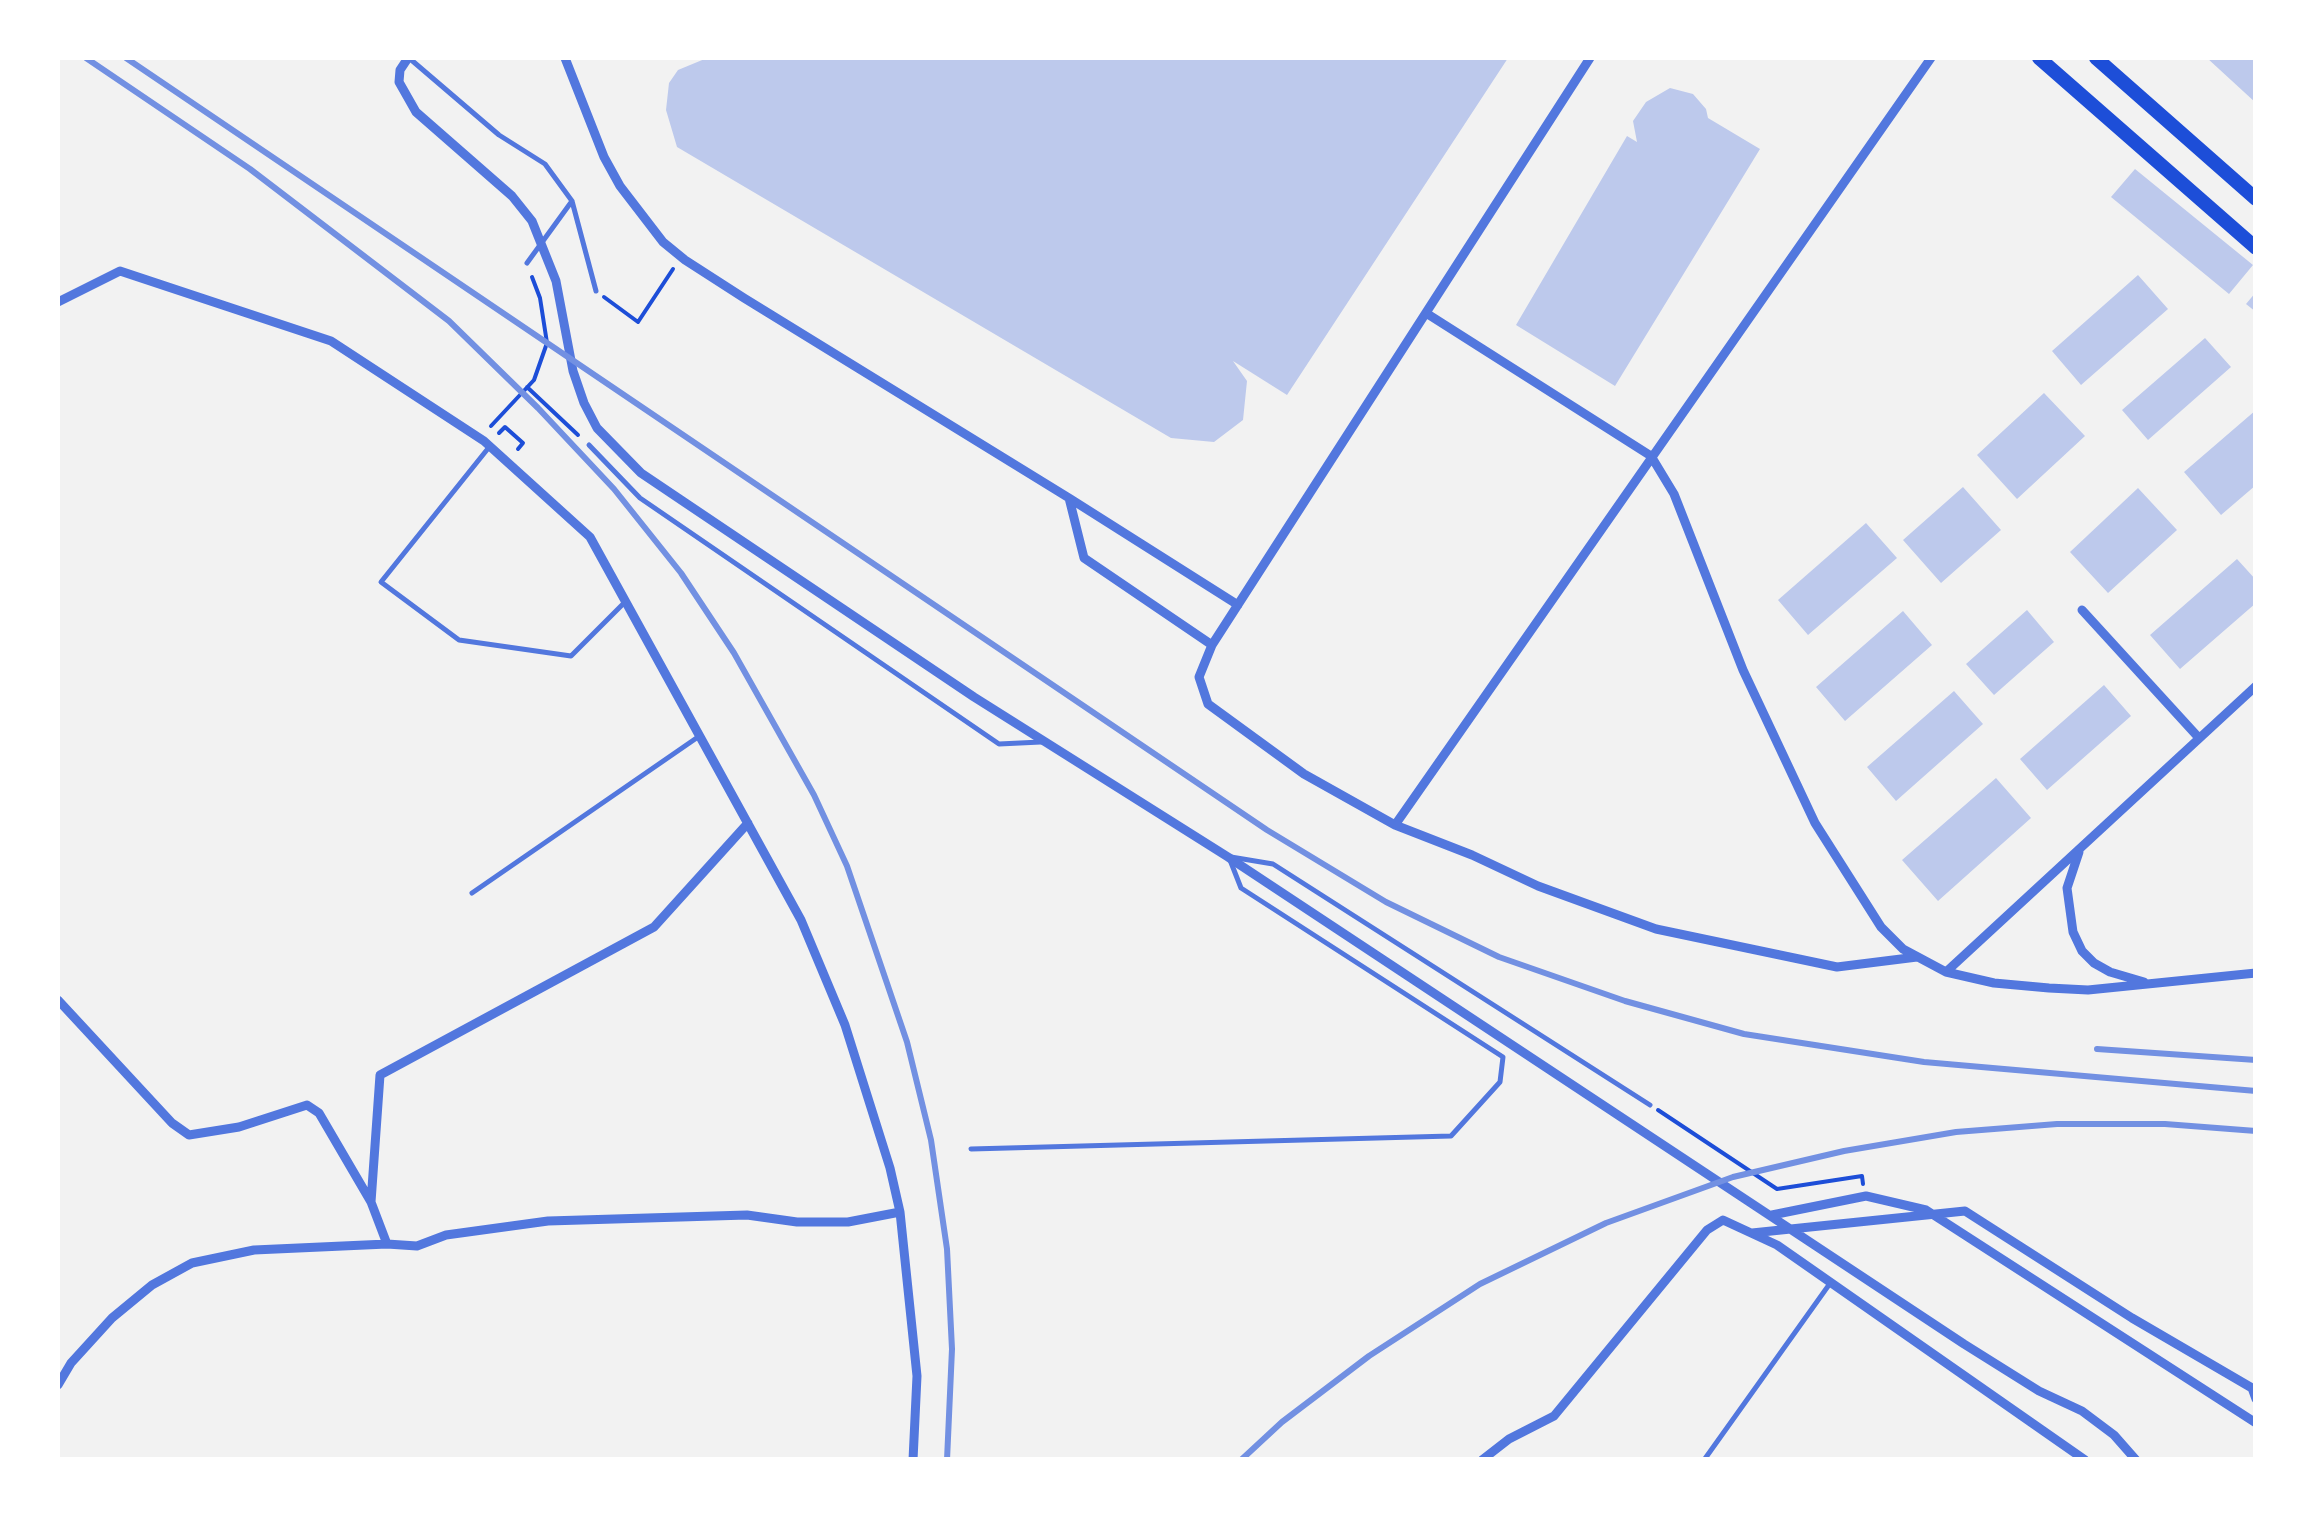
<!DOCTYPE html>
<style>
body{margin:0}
#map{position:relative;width:2313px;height:1517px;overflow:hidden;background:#f2f2f2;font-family:"Golos Text",sans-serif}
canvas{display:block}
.frame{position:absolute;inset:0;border:60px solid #fff;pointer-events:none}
</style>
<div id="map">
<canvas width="2313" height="1517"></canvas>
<div class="frame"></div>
</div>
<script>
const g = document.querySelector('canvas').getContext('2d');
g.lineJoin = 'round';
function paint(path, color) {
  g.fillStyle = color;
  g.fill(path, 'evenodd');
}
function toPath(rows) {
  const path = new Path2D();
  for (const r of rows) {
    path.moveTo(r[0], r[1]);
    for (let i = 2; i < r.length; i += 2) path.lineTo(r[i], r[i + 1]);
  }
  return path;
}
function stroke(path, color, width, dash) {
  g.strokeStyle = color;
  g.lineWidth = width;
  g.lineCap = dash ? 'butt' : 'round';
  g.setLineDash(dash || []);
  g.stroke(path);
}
const building = toPath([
 [707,58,1508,58,1287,395,1233,361,1247,381,1243,420,1214,442,1171,438,677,147,666,110,669,83,678,70],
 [2207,58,2256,58,2256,103],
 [1670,88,1693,94,1706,109,1708,118,1760,149,1615,386,1516,325,1627,136,1637,142,1633,121,1646,102],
 [2135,169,2253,265,2229,294,2111,197],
 [2138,275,2168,309,2081,385,2052,351],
 [2256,292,2256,312,2246,304],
 [2205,338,2231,367,2148,440,2122,410],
 [2044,393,2085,436,2017,499,1977,455],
 [2256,410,2256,485,2221,515,2184,472],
 [1963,487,2001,530,1941,583,1903,540],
 [2138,488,2177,530,2108,593,2070,552],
 [1866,523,1897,558,1808,635,1778,600],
 [2237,559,2256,580,2256,603,2180,669,2150,635],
 [2027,610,2054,642,1994,695,1966,664],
 [1903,611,1932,645,1845,721,1816,687],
 [2104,685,2131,716,2047,790,2020,759],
 [1954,691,1983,724,1896,801,1867,767],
 [1996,778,2031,818,1938,901,1902,860]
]);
const path = toPath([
 [604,297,638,322,673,269],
 [527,387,578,435],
 [491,426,534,380,547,343,540,298,532,277],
 [499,433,505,427,523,443,518,449],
 [1658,1110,1777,1189,1862,1176,1863,1184]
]);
const service = toPath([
 [409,58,499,135,545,164,572,201,596,291],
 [527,263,572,201],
 [589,445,640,498,999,744,1041,742],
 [490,446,381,582,459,640,571,656,624,603],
 [1231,857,1273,864,1650,1105],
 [472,893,698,737],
 [971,1149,1451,1136,1500,1082,1503,1057,1241,888,1230,860],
 [1704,1460,1831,1282]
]);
const minor = toPath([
 [408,58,400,70,399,82,416,112,512,196,532,221,556,281,573,371,584,403,597,428,641,473,974,697,1228,857,1964,1344,2039,1391,2082,1411,2114,1435,2136,1460],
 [565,58,604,157,620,186,663,242,685,260,744,298,1069,498,1084,558,1212,645],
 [1590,58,1212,645,1199,677,1208,704,1304,774,1395,825,1472,855,1538,886,1656,929,1837,967,1917,957],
 [58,302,120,271,331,341,484,441,590,537,801,920,845,1025,890,1168,900,1212,917,1376,913,1460],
 [1426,313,1651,456,1674,494,1743,670,1815,823,1881,927,1903,949,1946,972,1994,983,2049,988,2088,990,2256,973],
 [1069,498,1238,605],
 [2082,610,2199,738],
 [1395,825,1931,58],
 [2079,852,2067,888,2073,932,2082,951,2094,963,2110,972,2144,982],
 [1946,972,2256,686],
 [58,1000,172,1123,189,1135,239,1127,307,1105,319,1113,371,1202,387,1244],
 [371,1202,380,1075,654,927,748,823],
 [1772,1215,1866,1196,1926,1210,2256,1423],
 [1752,1233,1965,1211,2132,1318,2252,1388,2256,1399],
 [58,1385,71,1363,112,1318,152,1285,192,1263,254,1250,387,1244,417,1246,446,1235,548,1221,747,1215,797,1222,848,1222,900,1212],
 [1482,1460,1509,1439,1554,1416,1707,1230,1723,1220,1777,1245,2085,1460]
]);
const primary = toPath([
 [2039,58,2256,248],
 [2096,58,2256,199]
]);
const rail = toPath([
 [86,58,250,169,449,321,538,408,614,489,681,573,734,653,814,795,847,866,907,1042,931,1140,947,1249,952,1349,947,1460],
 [126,58,1267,830,1386,902,1499,957,1625,1001,1744,1034,1924,1062,2256,1091],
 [2097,1049,2256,1060],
 [1241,1460,1282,1422,1369,1356,1480,1284,1606,1223,1733,1177,1844,1151,1956,1132,2057,1124,2165,1124,2256,1131]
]);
paint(building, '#bdc9ec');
stroke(path, '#1d4ed8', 4);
stroke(service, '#5277de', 5);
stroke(minor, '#5277de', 9);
stroke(primary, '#1d4ed8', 14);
stroke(rail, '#7290e2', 6);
</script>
